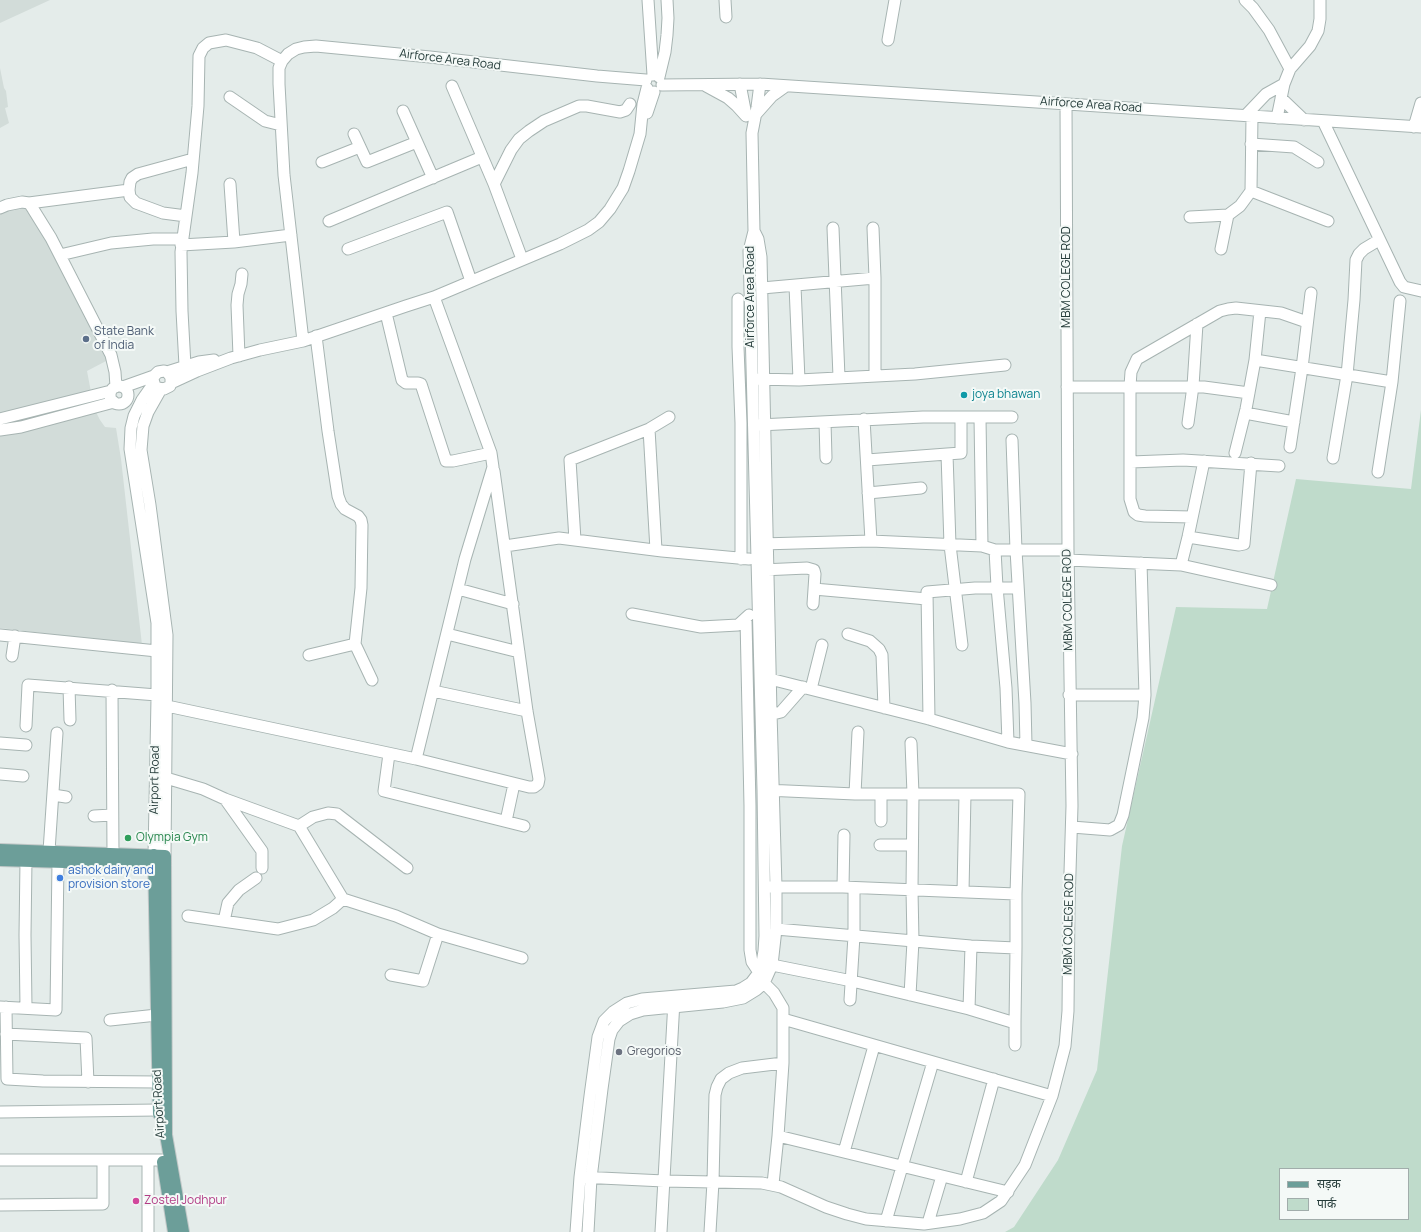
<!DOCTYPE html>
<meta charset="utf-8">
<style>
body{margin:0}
#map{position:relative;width:1421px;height:1232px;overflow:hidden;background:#e4ecea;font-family:Manrope,"Noto Sans Devanagari",sans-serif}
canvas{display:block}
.legend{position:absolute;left:1279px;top:1168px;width:130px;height:52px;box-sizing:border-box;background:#f4f9f7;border:1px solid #a1adab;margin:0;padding:5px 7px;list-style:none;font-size:12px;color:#253c3a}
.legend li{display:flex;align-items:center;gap:8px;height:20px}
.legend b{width:20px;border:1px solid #a1adab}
</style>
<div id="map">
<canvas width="1421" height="1232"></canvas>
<ul class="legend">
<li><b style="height:5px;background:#6c9e99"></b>सड़क</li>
<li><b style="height:11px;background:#bfdbcb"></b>पार्क</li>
</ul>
</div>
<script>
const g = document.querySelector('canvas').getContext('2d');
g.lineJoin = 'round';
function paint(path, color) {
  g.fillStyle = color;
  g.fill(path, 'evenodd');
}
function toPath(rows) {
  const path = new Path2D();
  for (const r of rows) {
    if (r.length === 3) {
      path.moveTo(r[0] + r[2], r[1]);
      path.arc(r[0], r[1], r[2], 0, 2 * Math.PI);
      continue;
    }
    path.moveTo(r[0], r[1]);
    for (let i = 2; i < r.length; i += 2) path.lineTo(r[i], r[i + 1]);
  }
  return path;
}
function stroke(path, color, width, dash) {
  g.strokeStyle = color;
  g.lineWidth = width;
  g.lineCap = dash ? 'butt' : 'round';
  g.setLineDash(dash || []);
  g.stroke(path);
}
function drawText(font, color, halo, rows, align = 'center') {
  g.font = font + ' Manrope,sans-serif';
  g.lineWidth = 4;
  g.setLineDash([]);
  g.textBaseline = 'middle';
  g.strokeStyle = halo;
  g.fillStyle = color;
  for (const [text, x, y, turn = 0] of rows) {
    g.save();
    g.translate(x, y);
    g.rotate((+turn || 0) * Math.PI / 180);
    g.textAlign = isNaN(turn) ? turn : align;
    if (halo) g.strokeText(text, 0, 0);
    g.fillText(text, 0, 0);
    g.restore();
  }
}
const built = toPath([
 [0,0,50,0,0,23],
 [0,68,4,88,6,91,8,107,5,108,9,123,0,128],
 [21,206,30,208,108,360,87,371,94,408,100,420,105,427,116,428,121,459,142,645,0,628,0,213]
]);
const green = toPath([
 [1421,410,1421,1232,1005,1232,1014,1227,1058,1160,1097,1070,1122,846,1176,607,1267,609,1296,479,1411,489],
 [1280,1169,1408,1169,1408,1219,1280,1219]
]);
const minor = toPath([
 [648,0,653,75],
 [725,0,726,17],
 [1245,0,1253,8,1269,30,1290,69],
 [888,40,895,0],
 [659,77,665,52,667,35,668,18,667,0],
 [740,84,746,115],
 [662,85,760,84,1421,127],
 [452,86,494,184,522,259],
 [706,86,728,98,736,105,746,116],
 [230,97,265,121,281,125],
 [1281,98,1304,120],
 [403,111,433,178],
 [647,113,654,92],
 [756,114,772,96,786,86],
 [1246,115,1266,94,1284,84],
 [1277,118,1284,84,1290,69,1310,46,1318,31,1320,19,1320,0],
 [1323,121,1400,282,1404,287,1421,291],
 [1414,127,1421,103],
 [354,134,367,162,417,142],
 [1251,144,1294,147,1318,162],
 [322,162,360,147],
 [230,184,234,242],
 [494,184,511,150,519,139,529,131,544,121,579,106,587,106,620,112,626,110,630,104],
 [129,190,130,182,132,178,138,174,193,159],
 [1251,191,1328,221],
 [29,203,129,190,130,197,136,203,163,213,186,216],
 [0,208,7,205,22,202,29,203,33,209,51,238,111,355,115,372,116,387],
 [1190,217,1228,215,1240,206,1251,191,1252,116],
 [329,221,482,157],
 [833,228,839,377],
 [873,228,875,278,875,376],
 [181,245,234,242,291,235],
 [348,249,447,212,471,281],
 [1221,249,1228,215],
 [60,255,111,243,153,239,182,239],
 [795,286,799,380],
 [762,288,875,278],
 [738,299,738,347,741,423,741,559],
 [386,313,402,380,406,383,418,383,421,384,446,461,453,461,491,453],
 [316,336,328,431,338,496,341,504,345,509,358,516,361,520,362,525,361,588,355,644,372,680],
 [303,341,284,175,279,84,279,68,282,61,288,54,296,49,304,47,316,46,430,57,597,76,646,80],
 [239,356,237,305,238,294,241,284,242,274],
 [1255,360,1392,382],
 [185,366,182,311,181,252,192,173,198,106,199,56,203,48,209,43,226,40,257,48,282,61],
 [167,372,171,377,171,383,170,386,164,389,158,388,155,386,153,380,154,376,158,372,164,371,167,372,199,362,214,360],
 [756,379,799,380,915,374,1005,365],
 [171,383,197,371,231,358,260,350,303,341,406,306,434,297,560,244,588,230,599,222,610,209,623,188,629,171,640,134,643,104,647,88],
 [119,395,9],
 [123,387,154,376],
 [1067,387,1204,387,1249,393],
 [161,389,148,412,143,426,141,450,150,505,167,635,165,856],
 [1245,413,1294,422],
 [980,418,982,546],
 [0,419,111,391],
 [864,419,871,541],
 [825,422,826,458],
 [1188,423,1193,386,1197,324],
 [759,425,923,417,1012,417],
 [649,429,656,550],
 [0,430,21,427,114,402],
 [1012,440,1016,550,1025,703,1026,745],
 [1290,447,1302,368,1311,293],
 [1235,453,1246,409,1255,360,1260,311],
 [947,454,961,453,961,417],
 [1333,458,1347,375,1354,300,1356,260,1359,254,1364,249,1379,240],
 [867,460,947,454,950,545,962,645],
 [1131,462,1183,460,1279,466],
 [1378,472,1392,382,1400,301],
 [868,493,921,488],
 [1192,517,1145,516,1138,515,1134,512,1130,499,1130,386,1131,372,1137,359,1220,311,1228,309,1236,308,1281,313,1307,322],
 [1188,537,1239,545,1244,544,1251,463],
 [575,540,570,460,649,429,669,417],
 [761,544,871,541,982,546,995,550,1068,550],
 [505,546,559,538,662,551,749,559],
 [995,550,997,587,1006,688,1008,742],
 [1068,560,1181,565,1271,585],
 [1181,565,1188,537,1204,461],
 [762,570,807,568,814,570,815,574,813,604],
 [458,589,513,604],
 [814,589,927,599],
 [632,614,701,627,738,625,749,615],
 [746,619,750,806,750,950,752,962,758,971],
 [447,634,519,652],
 [848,634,870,641,879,649,882,655,884,708],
 [0,635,157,651],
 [309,655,355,644],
 [12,656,15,636],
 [770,679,929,719,1008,742,1072,754],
 [69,687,70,720],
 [811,689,822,645],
 [112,690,113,854],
 [433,691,527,711],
 [1069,695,1145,695],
 [167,706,416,759,465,559,493,467,491,453,434,297],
 [765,716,781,712,803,687],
 [929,719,927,592,975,588,1018,588],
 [26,726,28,685,157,695],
 [0,743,26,745],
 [389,754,384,791,524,826],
 [416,759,529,787,534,787,538,784,539,779,527,711,494,471],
 [0,774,23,776],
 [166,778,203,789,225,799,299,826,313,817,328,813,337,814,407,868],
 [765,790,855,794,1019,794,1016,894,843,887,769,887],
 [855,794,858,732],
 [53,795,66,797],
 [225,799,262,851,262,868],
 [94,816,112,815],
 [506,821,514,784],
 [881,821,881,794],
 [299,826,343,899],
 [1072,827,1110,830,1119,825,1123,815,1143,718,1145,695,1141,563],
 [880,845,912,845],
 [49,851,57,733],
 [154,855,157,698,157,623,130,449,131,428,134,416,142,400,154,383],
 [26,860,25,935,26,1007],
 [843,887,844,835],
 [963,892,965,794],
 [188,916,278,929,313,920,333,908,343,899,396,916,438,934,522,958],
 [224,921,228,903,239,890,256,878],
 [1016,948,1016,894],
 [772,965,852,981,969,1009,1015,1023,1016,948,971,946,776,929],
 [391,975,423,981,438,934],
 [759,978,774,993,783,1008,783,1063,778,1136,773,1184],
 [910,995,913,941,912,890,913,794,911,743],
 [850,1000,854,936,854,888],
 [0,1007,56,1010,58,861],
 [6,1007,7,1079,43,1081,157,1082],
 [969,1009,971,946],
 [783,1019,1052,1096],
 [110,1020,157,1015],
 [6,1034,86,1038,88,1082],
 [1015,1045,1015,1023],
 [0,1112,158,1110],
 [778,1136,1008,1192],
 [844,1152,874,1046],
 [0,1160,163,1160],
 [580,1177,664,1181,762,1183,781,1187,826,1207,847,1214,866,1219,924,1224,960,1219,983,1213,1001,1201,1025,1165,1052,1096,1065,1046,1068,1011,1069,905,1072,806,1068,550,1066,104],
 [966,1182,994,1079],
 [0,1205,103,1204,103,1160],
 [886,1221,933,1062],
 [928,1223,942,1176],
 [148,1232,148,1160],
 [576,1232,580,1177,590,1096,598,1037,604,1021,613,1012,627,1003,642,999,736,991,743,988,751,983,757,975,762,963,764,951,765,936,763,790,749,251,754,231,752,133,757,107,760,84],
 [588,1232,591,1178,602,1089,609,1039,612,1030,619,1021,630,1014,643,1010,723,1002,743,998,756,990,764,983,772,965,776,929,776,887,771,712,761,257,758,239,754,231],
 [661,1232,674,1001],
 [710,1232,713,1182,715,1095,717,1087,721,1079,729,1073,742,1068,783,1063]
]);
const major = toPath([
 [0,850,165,856,166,1135,183,1232],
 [154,855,159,1114],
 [0,860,162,865],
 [163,1162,174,1232]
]);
const markers = [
 [86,339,4,"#5c6f8a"],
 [964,395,4,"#0f9aa8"],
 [128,838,4,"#2e9e5b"],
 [60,878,4,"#3f7fe0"],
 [619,1052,4,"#6b7280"],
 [136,1201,4,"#d1479c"]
];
const streetNames = [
 ["Airforce Area Road",450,60,7],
 ["Airforce Area Road",1091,105,4],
 ["MBM COLEGE ROD",1067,277,-90],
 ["Airforce Area Road",751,297,-90],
 ["MBM COLEGE ROD",1068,600,-91],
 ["Airport Road",155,780,-89],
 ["MBM COLEGE ROD",1069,924,-89],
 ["Airport Road",159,1104,-93]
];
const serviceNames = [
 ["State Bank",94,332],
 ["of India",94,346]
];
const cultureNames = [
 ["joya bhawan",972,395]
];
const leisureNames = [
 ["Olympia Gym",136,838]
];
const shopNames = [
 ["ashok dairy and",68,871],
 ["provision store",68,885]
];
const worshipNames = [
 ["Gregorios",627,1052]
];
const hotelNames = [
 ["Zostel Jodhpur",144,1201]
];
paint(built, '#d2dcd9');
paint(green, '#bfdbcb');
stroke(minor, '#a7b4b2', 13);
stroke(major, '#c2c8c8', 14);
stroke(minor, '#fff', 11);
stroke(major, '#6c9e99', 12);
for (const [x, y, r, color] of markers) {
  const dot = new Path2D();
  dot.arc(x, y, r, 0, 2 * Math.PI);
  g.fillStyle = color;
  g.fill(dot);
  stroke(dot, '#f4f9f7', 1.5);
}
drawText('12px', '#253c3a', '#f4f9f7', streetNames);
drawText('12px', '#4e5e75', '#f4f9f7', serviceNames, 'left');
drawText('12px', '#0d838f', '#f4f9f7', cultureNames, 'left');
drawText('12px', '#27864d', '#f4f9f7', leisureNames, 'left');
drawText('12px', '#366cbe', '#f4f9f7', shopNames, 'left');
drawText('12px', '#5b616d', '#f4f9f7', worshipNames, 'left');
drawText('12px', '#b23c85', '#f4f9f7', hotelNames, 'left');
</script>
